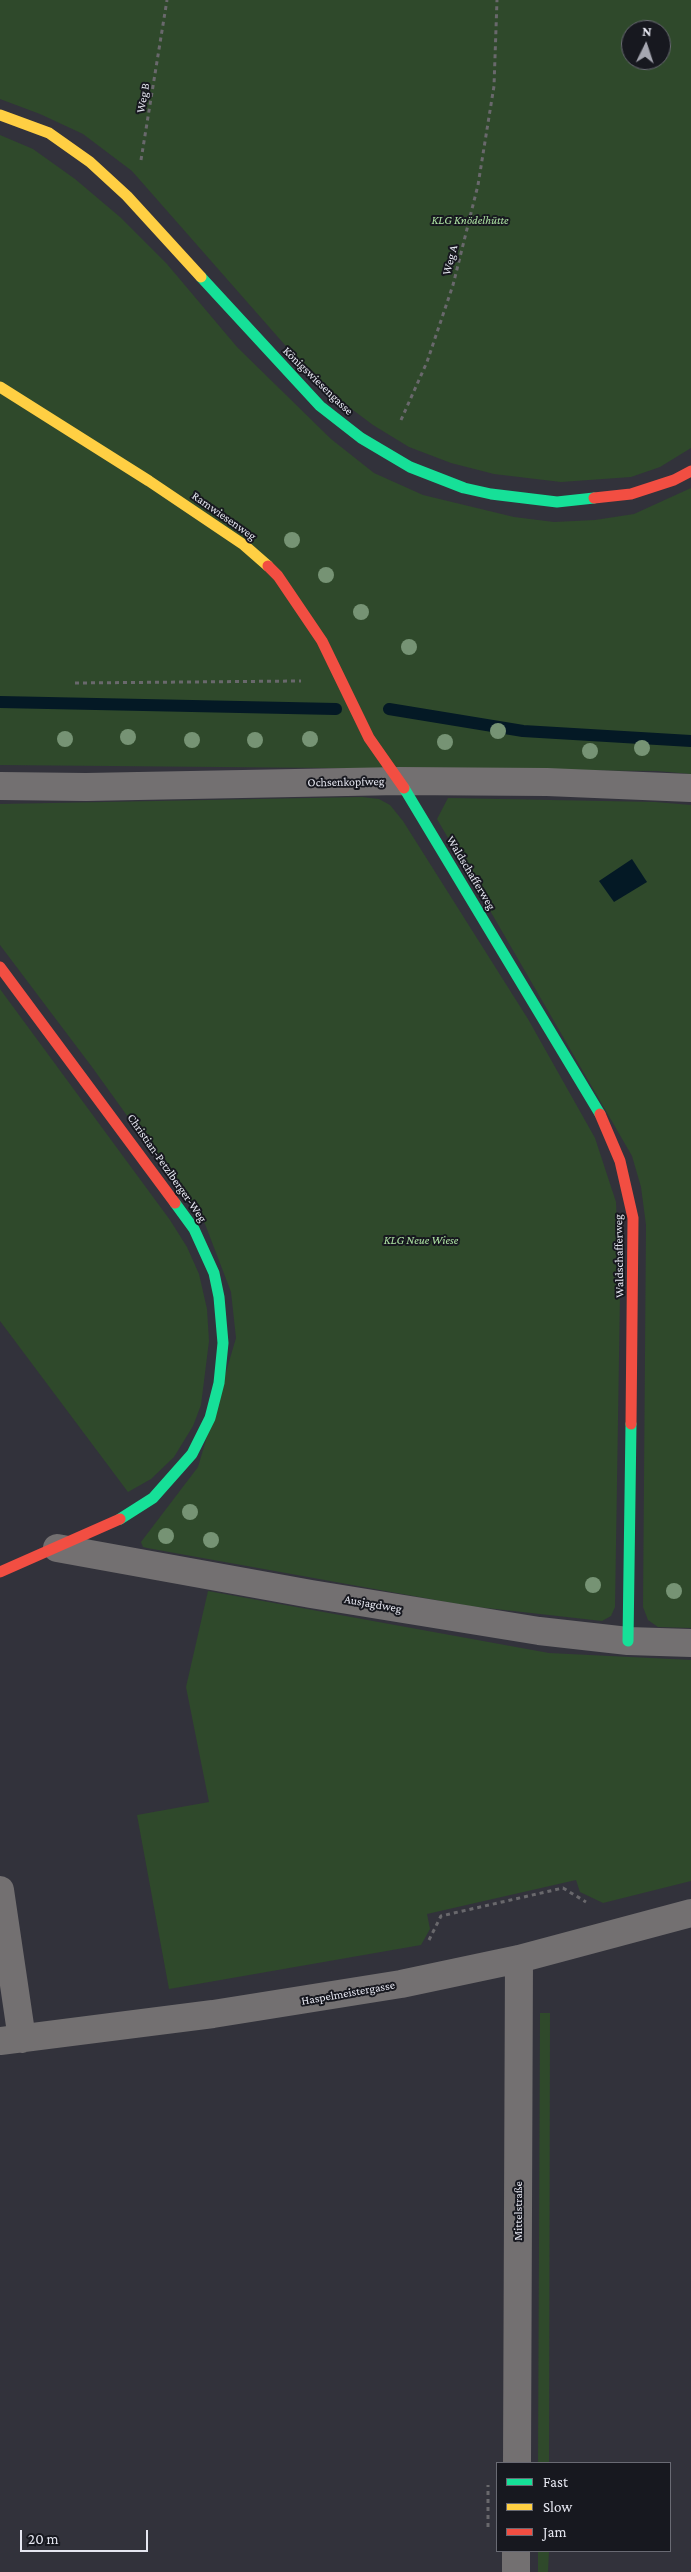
<!DOCTYPE html>
<meta charset="utf-8">
<style>
body{margin:0}
#map{position:relative;width:691px;height:2572px;overflow:hidden;background:#32323b;font-family:"Crimson Pro",serif}
canvas{display:block}
.legend{position:absolute;left:496px;top:2462px;width:175px;height:90px;box-sizing:border-box;background:#17181f;border:1px solid #696a73;margin:0;padding:6px 9px;list-style:none;font-size:15px;color:#e5e6f0}
.legend li{display:flex;align-items:center;gap:10px;height:25px}
.legend b{width:25px;border:1px solid #696a73}
.north{position:absolute;left:621px;top:20px;width:50px;height:50px;box-sizing:border-box;background:#17181f;border:1px solid #696a73;border-radius:50%;rotate:4deg;font-size:14px;font-weight:700;line-height:20px;text-align:center;color:#e5e6f0}
.north::after{content:'';display:block;margin:auto;width:18px;height:22px;background:#a6a7b1;clip-path:polygon(50% 0,100% 100%,50% 72%,0 100%)}
.scale{position:absolute;left:20px;top:2530px;width:128px;height:22px;box-sizing:border-box;border:2px solid #e5e6f0;border-top:0;padding-left:6px;font-size:15px;line-height:18px;white-space:nowrap;color:#e5e6f0;-webkit-text-stroke:4px #17181f;paint-order:stroke}
</style>
<div id="map">
<canvas width="691" height="2572"></canvas>
<ul class="legend">
<li><b style="height:6px;background:#16e098"></b>Fast</li>
<li><b style="height:6px;background:#ffcf43"></b>Slow</li>
<li><b style="height:6px;background:#f24e42"></b>Jam</li>
</ul>
<div class="north">N</div>
<div class="scale">20 m</div>
</div>
<script>
const g = document.querySelector('canvas').getContext('2d');
g.lineJoin = 'round';
function paint(path, color) {
  g.fillStyle = color;
  g.fill(path, 'evenodd');
}
function toPath(rows) {
  const path = new Path2D();
  for (const r of rows) {
    path.moveTo(r[0], r[1]);
    for (let i = 2; i < r.length; i += 2) path.lineTo(r[i], r[i + 1]);
  }
  return path;
}
function stroke(path, color, width, dash) {
  g.strokeStyle = color;
  g.lineWidth = width;
  g.lineCap = dash ? 'butt' : 'round';
  g.setLineDash(dash || []);
  g.stroke(path);
}
function drawText(font, color, halo, rows, align = 'center') {
  g.font = font + ' "Crimson Pro",serif';
  g.lineWidth = 4;
  g.setLineDash([]);
  g.textBaseline = 'middle';
  g.strokeStyle = halo;
  g.fillStyle = color;
  for (const [text, x, y, turn = 0] of rows) {
    g.save();
    g.translate(x, y);
    g.rotate((+turn || 0) * Math.PI / 180);
    g.textAlign = isNaN(turn) ? turn : align;
    if (halo) g.strokeText(text, 0, 0);
    g.fillText(text, 0, 0);
    g.restore();
  }
}
const green = toPath([
 [0,0,691,0,691,448,660,467,631,477,561,482,494,474,451,463,409,447,373,425,341,401,299,361,132,171,83,134,40,114,0,99],
 [631,30,661,30,661,60,631,60],
 [0,135,33,149,75,179,120,217,167,264,237,347,331,439,374,473,423,495,514,517,554,522,595,520,634,514,691,488,691,774,657,771,0,765],
 [362,797,379,799,390,805,403,821,528,1019,595,1138,616,1202,620,1294,615,1607,611,1616,602,1621,469,1606,147,1548,143,1547,141,1542,198,1467,236,1338,231,1292,205,1224,92,1067,0,945,0,804],
 [448,798,655,802,691,805,691,1628,658,1627,648,1620,643,1607,646,1225,641,1187,632,1156,437,819],
 [0,989,170,1220,187,1247,199,1274,207,1309,209,1341,201,1405,193,1426,174,1457,151,1479,128,1492,0,1321],
 [208,1591,549,1653,691,1660,691,1881,603,1903,580,1892,576,1880,427,1914,430,1929,421,1945,169,1989,137,1815,209,1802,186,1687],
 [540,2013,550,2013,549,2463,538,2463],
 [538,2551,549,2551,548,2572,538,2572]
]);
const water = toPath([
 [632,859,647,882,614,902,599,881]
]);
const stream = toPath([
 [0,702,336,709],
 [389,709,523,731,691,741]
]);
const path = toPath([
 [141,160,167,0],
 [401,420,427,362,453,285,478,185,494,86,497,0],
 [75,683,301,681],
 [429,1940,441,1916,563,1888,586,1902],
 [488,2527,488,2485]
]);
const street = toPath([
 [0,786,86,787,399,781,547,782,691,788],
 [57,1548,311,1594,539,1631,628,1641,691,1643],
 [0,1890,22,2039],
 [0,2041,213,2014,401,1984,519,1959,691,1913],
 [517,2463,519,1959],
 [516,2572,516,2551]
]);
const fast = toPath([
 [201,277,320,406,361,438,410,467,464,488,491,494,557,502,594,498],
 [404,788,600,1114],
 [120,1519,153,1498,192,1454,210,1418,219,1383,223,1343,219,1297,214,1273,194,1229,175,1203],
 [628,1641,631,1424]
]);
const slow = toPath([
 [0,115,49,133,90,162,127,196,201,277],
 [0,387,149,481,244,545,268,566]
]);
const jam = toPath([
 [594,498,631,494,674,480,691,471],
 [268,566,278,576,322,641,369,738,404,788],
 [0,967,175,1203],
 [600,1114,620,1161,633,1218,631,1424],
 [0,1572,120,1519]
]);
const trees = [
 [292,540],
 [326,575],
 [361,612],
 [409,647],
 [498,731],
 [128,737],
 [65,739],
 [310,739],
 [192,740],
 [255,740],
 [445,742],
 [642,748],
 [590,751],
 [190,1512],
 [166,1536],
 [211,1540],
 [593,1585],
 [674,1591]
];
const streetNames = [
 ["Weg B",143,98,-80],
 ["Weg A",450,260,-76],
 ["Königswiesengasse",318,381,44],
 ["Ramwiesenweg",224,516,35],
 ["Ochsenkopfweg",346,782,-1],
 ["Waldschafferweg",471,873,59],
 ["Christian-Petzlberger-Weg",167,1168,55],
 ["Waldschafferweg",619,1256,-91],
 ["Ausjagdweg",373,1604,10],
 ["Haspelmeistergasse",348,1993,-10],
 ["Mittelstraße",518,2211,-90]
];
const parkNames = [
 ["KLG Knödelhütte",470,220],
 ["KLG Neue Wiese",421,1240]
];
paint(green, '#2f492b');
paint(water, '#041925');
stroke(stream, '#041925', 12);
stroke(path, '#69686c', 3, [4, 4]);
stroke(street, '#737071', 28);
stroke(fast, '#16e098', 11);
stroke(slow, '#ffcf43', 11);
stroke(jam, '#f24e42', 11);
g.fillStyle = '#769374';
for (const [x, y] of trees) {
  g.beginPath();
  g.arc(x, y, 8, 0, 2 * Math.PI);
  g.fill();
}
drawText('12px', '#e5e6f0', '#17181f', streetNames);
drawText('italic 12px', '#ade2a3', '#17181f', parkNames);
</script>
